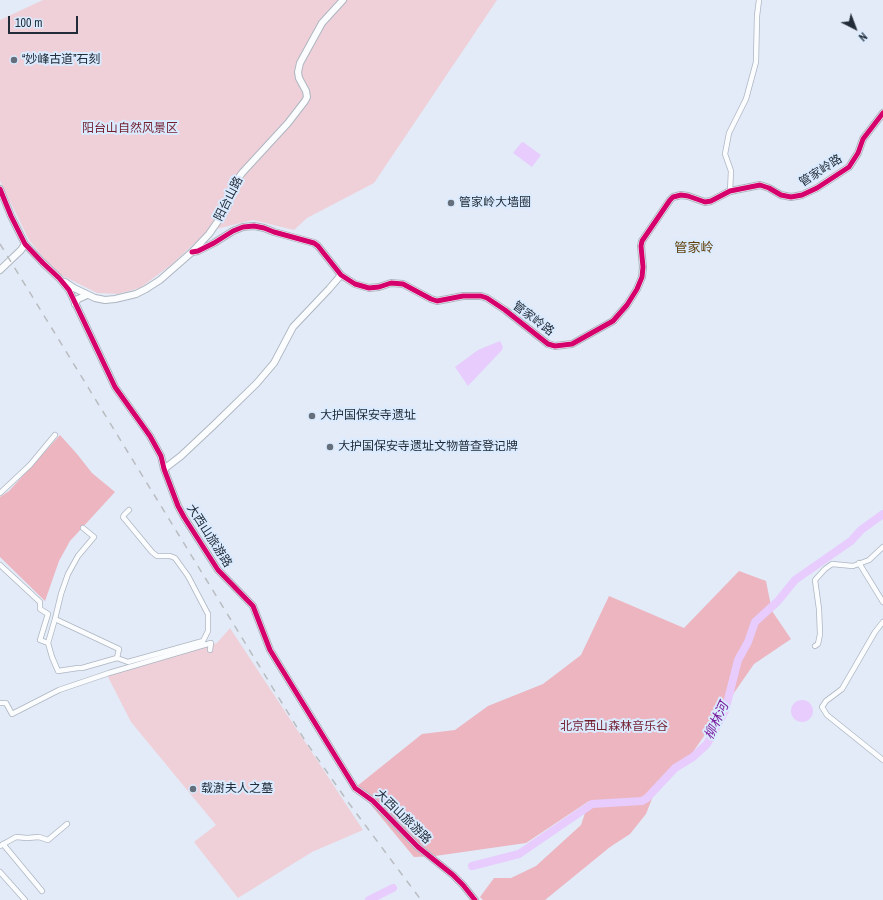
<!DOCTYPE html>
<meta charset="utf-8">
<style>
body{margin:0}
#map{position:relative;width:883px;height:900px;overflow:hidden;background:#e2ebf7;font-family:"Archivo Narrow",sans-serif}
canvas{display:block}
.north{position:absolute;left:835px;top:8px;width:40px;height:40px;-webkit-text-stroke:3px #daeaff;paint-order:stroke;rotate:138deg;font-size:11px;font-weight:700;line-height:16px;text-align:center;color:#212c38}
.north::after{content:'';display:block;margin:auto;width:14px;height:18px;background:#212c38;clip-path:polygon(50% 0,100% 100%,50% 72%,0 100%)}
.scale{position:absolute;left:8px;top:16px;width:70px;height:18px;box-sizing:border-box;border:2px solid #212c38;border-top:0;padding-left:5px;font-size:12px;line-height:14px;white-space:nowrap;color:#212c38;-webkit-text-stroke:3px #daeaff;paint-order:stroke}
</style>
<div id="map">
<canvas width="883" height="900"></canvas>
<div class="north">N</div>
<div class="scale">100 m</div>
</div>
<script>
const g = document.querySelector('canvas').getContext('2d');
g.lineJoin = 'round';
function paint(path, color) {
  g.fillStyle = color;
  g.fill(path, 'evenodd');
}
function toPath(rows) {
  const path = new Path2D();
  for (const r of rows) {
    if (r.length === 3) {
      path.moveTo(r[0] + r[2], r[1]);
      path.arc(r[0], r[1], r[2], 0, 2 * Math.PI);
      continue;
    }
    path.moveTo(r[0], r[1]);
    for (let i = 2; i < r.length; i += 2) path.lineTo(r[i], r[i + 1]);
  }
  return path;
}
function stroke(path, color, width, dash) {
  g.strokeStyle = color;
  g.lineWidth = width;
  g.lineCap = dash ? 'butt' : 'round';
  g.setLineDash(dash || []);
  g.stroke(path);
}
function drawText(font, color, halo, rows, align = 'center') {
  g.font = font + ' "Archivo Narrow","Noto Sans SC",sans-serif';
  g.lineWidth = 4;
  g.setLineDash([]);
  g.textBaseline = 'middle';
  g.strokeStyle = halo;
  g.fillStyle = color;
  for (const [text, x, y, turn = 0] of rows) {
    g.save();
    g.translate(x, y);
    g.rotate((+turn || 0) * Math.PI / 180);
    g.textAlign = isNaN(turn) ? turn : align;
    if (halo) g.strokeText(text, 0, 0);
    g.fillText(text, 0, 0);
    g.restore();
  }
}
const green = toPath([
 [43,0,497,0,374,183,307,218,294,230,253,220,208,231,171,265,140,288,118,294,97,293,55,272,29,240,0,181,0,20],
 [230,628,363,830,312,852,238,898,194,842,216,825,131,722,107,675,217,643]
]);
const forest = toPath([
 [60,435,77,454,92,473,115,492,70,541,59,561,45,601,0,557,0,497,9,491],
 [739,571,766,581,772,611,791,639,754,664,686,762,653,796,646,814,630,834,610,847,545,900,483,900,480,897,494,878,511,878,536,866,581,825,589,801,526,843,435,856,414,857,356,787,422,734,455,730,488,706,543,684,581,655,609,596,684,628]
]);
const water = toPath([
 [523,142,541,155,532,167,513,153,521,143],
 [500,341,503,347,502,350,468,386,455,367,478,350],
 [802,711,11]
]);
const river = toPath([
 [472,866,519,854,592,804,642,801,647,798,675,768,693,757,707,744,725,711,738,660,748,642,755,622,778,601,795,580,851,541,861,530,883,514],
 [369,900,393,888]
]);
const street = toPath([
 [730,191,731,171,725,154,729,133,746,99,756,62,757,16,759,0],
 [0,493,30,465,55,435],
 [859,563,883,602],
 [0,565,40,602,40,609,48,614,40,640,48,643],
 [55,619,119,649,117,658,82,668,78,668,58,671,52,657,48,643,55,619],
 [55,619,61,594,68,574,78,556,94,537,83,528],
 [883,622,875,632,842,689,826,701,822,707,827,715,883,760],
 [815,646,818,644,820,634,819,609,815,580,825,569,832,564,853,566,869,560,883,547],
 [117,658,128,662,203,641,208,631,208,614,188,576,175,558,170,556,157,556,152,552,123,517,124,515,129,510],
 [0,703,6,703,12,714,59,690,109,673,211,643,210,650],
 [3,844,42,891],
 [0,846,16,837,27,838,39,837,48,840,67,824],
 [0,872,25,900]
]);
const secondary = toPath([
 [0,189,11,216,25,244,43,263,59,278,69,290,115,387,150,436,161,456,164,469,178,506,184,517,218,570,253,606,270,650,355,788,373,801,418,847,453,875,463,885,475,900],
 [192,252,198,251,214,243,233,231,243,227,254,226,264,228,274,232,314,243,318,246,341,275,355,284,369,288,379,287,391,283,403,284,431,299,437,301,463,296,481,296,487,298,505,310,548,344,555,346,572,344,613,321,627,305,637,289,642,277,643,267,641,246,642,241,670,200,673,197,681,195,688,196,705,202,711,201,730,191,760,185,769,188,781,195,791,197,802,195,817,188,849,167,858,153,863,139,883,113],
 [0,270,21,250,25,244],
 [65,282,74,288,95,298,105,300,115,299,136,294,146,289,160,280,192,252,209,234,218,221,228,205,237,180,242,173,288,123,305,101,307,97,306,91,299,78,298,72,300,63,322,23,343,0],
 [75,304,78,299,87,295],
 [164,469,181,456,215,424,257,383,274,363,293,327,329,289,341,275]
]);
const rail = toPath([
 [0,244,306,742,348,802,421,900]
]);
const cycleway = toPath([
 [0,189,11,216,25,244,43,263,59,278,69,290,115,387,150,436,161,456,164,469,178,506,184,517,218,570,253,606,270,650,355,788,373,801,418,847,453,875,463,885,475,900],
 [192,252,198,251,214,243,233,231,243,227,254,226,264,228,274,232,314,243,318,246,341,275,355,284,369,288,379,287,391,283,403,284,431,299,437,301,463,296,481,296,487,298,505,310,548,344,555,346,572,344,613,321,627,305,637,289,642,277,643,267,641,246,642,241,670,200,673,197,681,195,688,196,705,202,711,201,730,191,760,185,769,188,781,195,791,197,802,195,817,188,849,167,858,153,863,139,883,113]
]);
const markers = [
 [14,60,4,"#656f7b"],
 [451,203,4,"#656f7b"],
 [312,416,4,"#656f7b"],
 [330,447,4,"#656f7b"],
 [193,789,4,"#656f7b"]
];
const poiNames = [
 ["“妙峰古道”石刻",22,60],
 ["管家岭大墙圈",459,203],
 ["大护国保安寺遗址",320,416],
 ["大护国保安寺遗址文物普查登记牌",338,447],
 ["载澍夫人之墓",201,789]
];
const parkNames = [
 ["阳台山自然风景区",130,129],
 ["北京西山森林音乐谷",614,727]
];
const streetNames = [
 ["管家岭路",821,171,-33],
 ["阳台山路",229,199,-63],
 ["管家岭路",533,319,37],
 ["大西山旅游路",209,536,57],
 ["大西山旅游路",403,817,44]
];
const neighbourhoodNames = [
 ["管家岭",694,249]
];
const waterNames = [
 ["柳林河",717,721,-65]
];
paint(green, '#efd0d8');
paint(forest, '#ecb5c0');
paint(water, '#e7ccfd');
stroke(river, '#e7ccfd', 8);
stroke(street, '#adb6c1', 6);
stroke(secondary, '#adb6c1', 8);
stroke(street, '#fbfcfe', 4.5);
stroke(secondary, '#fbfcfe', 6);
stroke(rail, '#b9bcc0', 1.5, [7, 7]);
stroke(cycleway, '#d6006c', 5);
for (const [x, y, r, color] of markers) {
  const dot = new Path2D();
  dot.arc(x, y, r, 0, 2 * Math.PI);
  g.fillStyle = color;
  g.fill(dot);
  stroke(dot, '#daeaff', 1.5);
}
drawText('12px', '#212c38', '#daeaff', poiNames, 'left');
drawText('12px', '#721e2d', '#daeaff', parkNames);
drawText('12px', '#212c38', '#daeaff', streetNames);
drawText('13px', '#614109', '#daeaff', neighbourhoodNames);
drawText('italic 13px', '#781b9b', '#daeaff', waterNames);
</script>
